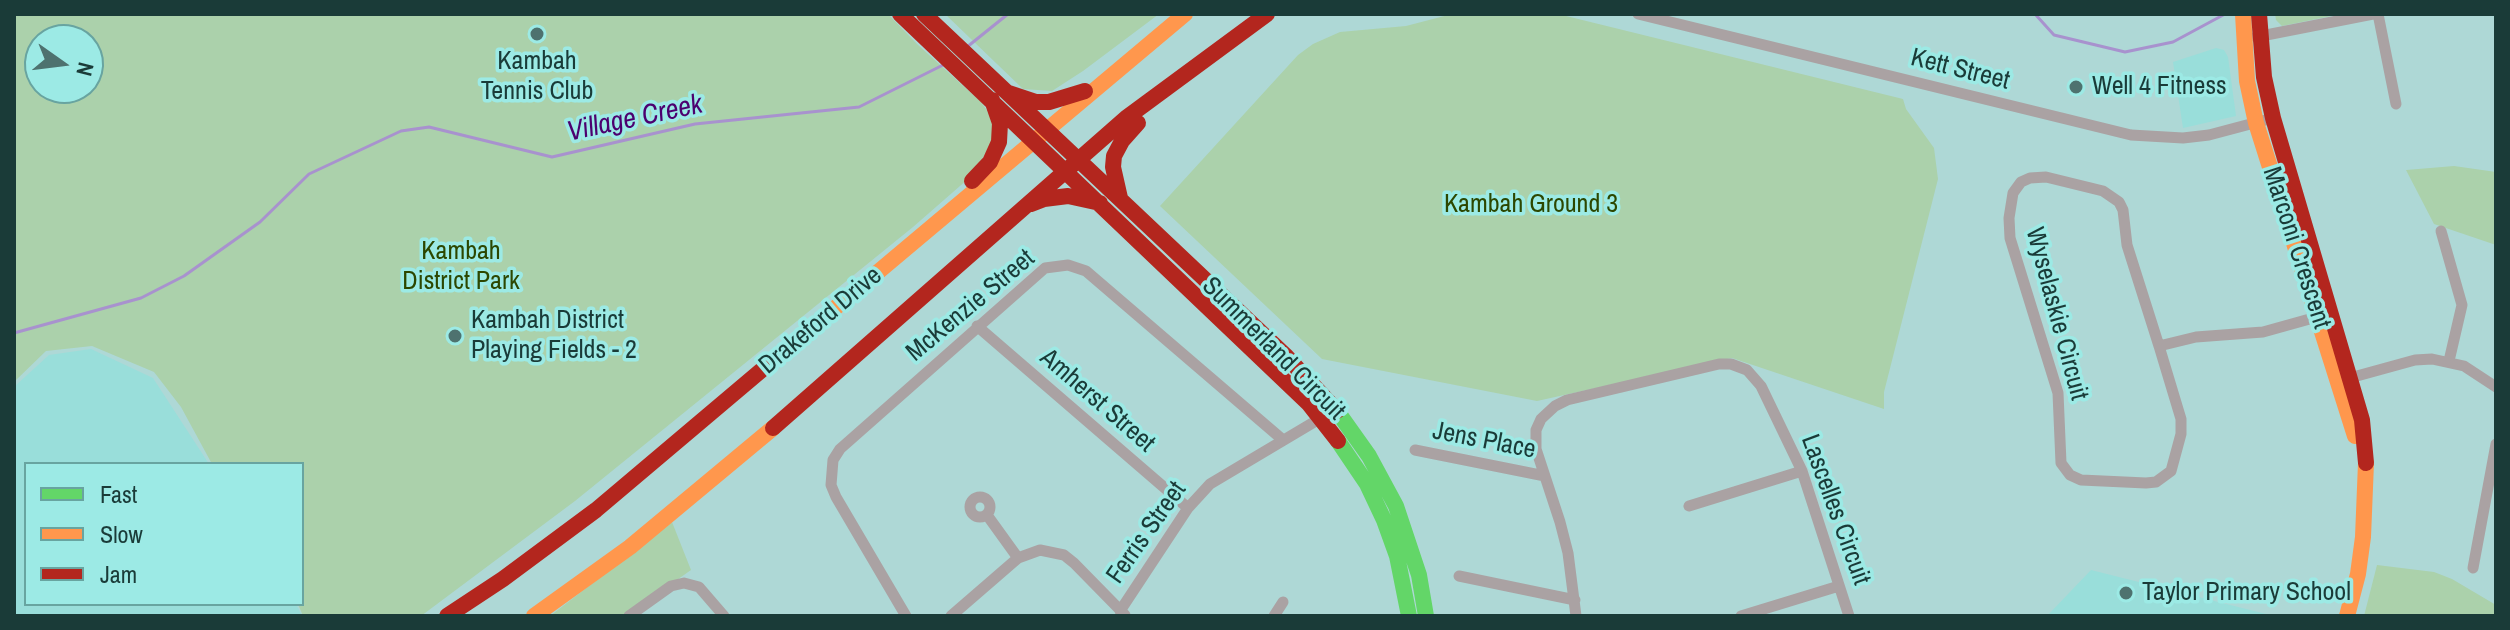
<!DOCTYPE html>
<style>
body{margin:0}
#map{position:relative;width:2510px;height:630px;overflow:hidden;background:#aed8d6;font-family:"Archivo Narrow",sans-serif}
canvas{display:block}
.frame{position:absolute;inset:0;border:16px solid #1a3b38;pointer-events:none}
.legend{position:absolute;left:24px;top:462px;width:280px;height:144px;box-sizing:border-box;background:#9ceae5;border:2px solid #68a4a0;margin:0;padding:10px 14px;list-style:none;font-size:24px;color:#1a3b38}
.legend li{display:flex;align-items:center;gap:16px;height:40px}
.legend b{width:40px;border:2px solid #68a4a0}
.north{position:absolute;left:24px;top:24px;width:80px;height:80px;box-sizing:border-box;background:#9ceae5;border:2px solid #68a4a0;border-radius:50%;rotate:104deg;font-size:22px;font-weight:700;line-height:32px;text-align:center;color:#1a3b38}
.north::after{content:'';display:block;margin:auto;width:28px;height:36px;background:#4e726f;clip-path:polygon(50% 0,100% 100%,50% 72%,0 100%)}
</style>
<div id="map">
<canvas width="2510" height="630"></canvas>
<div class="frame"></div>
<ul class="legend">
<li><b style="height:10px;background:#63d668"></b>Fast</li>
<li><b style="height:10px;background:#ff974d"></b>Slow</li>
<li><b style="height:10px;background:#b3261e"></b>Jam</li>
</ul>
<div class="north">N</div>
</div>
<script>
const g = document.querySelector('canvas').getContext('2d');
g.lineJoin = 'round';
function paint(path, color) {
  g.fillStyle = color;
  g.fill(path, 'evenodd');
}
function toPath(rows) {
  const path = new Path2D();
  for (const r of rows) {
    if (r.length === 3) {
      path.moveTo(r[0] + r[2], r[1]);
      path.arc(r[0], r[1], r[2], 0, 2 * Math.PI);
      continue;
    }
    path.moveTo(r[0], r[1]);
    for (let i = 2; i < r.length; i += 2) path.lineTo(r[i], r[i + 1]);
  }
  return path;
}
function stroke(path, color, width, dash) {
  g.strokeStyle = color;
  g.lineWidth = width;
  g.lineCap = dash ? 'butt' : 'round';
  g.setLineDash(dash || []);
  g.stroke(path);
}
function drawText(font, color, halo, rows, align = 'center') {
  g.font = font + ' "Archivo Narrow",sans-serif';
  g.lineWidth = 7;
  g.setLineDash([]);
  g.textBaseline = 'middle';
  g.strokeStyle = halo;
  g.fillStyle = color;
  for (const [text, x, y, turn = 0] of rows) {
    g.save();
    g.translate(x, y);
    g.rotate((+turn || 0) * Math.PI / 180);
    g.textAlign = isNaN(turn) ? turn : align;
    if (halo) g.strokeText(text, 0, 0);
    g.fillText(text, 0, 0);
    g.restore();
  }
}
const built = toPath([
 [2216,48,2224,50,2228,57,2236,116,2183,128,2173,62],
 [91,349,153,378,209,464,26,464,26,604,296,604,302,616,14,616,14,387,49,355],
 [2091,570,2274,616,2047,616]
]);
const green = toPath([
 [14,14,888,14,917,44,981,102,991,116,995,140,968,179,913,227,575,501,421,616,303,616,298,604,302,604,302,464,212,464,181,407,154,372,92,346,46,351,14,382],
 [40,40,88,40,88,88,40,88],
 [945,14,1159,14,1083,71,1052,91,1023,89],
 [1452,14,1558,14,1903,99,1906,109,1934,148,1938,179,1884,392,1884,409,1732,358,1537,401,1322,359,1160,206,1298,55,1313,44,1340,32,1406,26],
 [2275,14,2341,14,2282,26,2276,20],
 [2454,166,2496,172,2496,245,2434,224,2406,170],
 [672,522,691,570,626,616,550,616],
 [2377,565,2434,572,2452,579,2496,605,2496,616,2364,616]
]);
const stream = toPath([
 [2035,14,2054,35,2125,52,2173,42,2225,14],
 [967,47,1008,14],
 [14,333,141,298,184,276,260,222,309,174,401,131,429,127,552,157,695,124,859,107,945,64]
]);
const street = toPath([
 [1638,14,2131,135,2183,138,2209,135,2273,118],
 [2378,14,2396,104],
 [2256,37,2373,14],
 [2441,231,2462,305,2449,361],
 [977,326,1188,508],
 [2159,346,2127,245,2123,210,2119,202,2103,191,2046,177,2030,178,2021,182,2013,193,2009,218,2010,238,2058,393,2061,463,2070,475,2081,480,2146,483,2156,482,2171,471,2181,434,2181,419,2159,346,2196,337,2263,332,2324,315],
 [2346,379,2415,360,2432,359,2464,366,2496,387],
 [1415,450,1545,476],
 [980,507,10],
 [1689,506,1802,471],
 [987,515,1018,558],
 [2473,568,2496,444],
 [1459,576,1575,600],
 [1120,611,1188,508,1210,484,1336,409],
 [629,616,671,586,684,583,699,587,724,616],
 [906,616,836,497,831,485,833,460,840,449,1045,268,1068,265,1086,271,1283,440],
 [951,616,1018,558,1040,550,1064,555,1074,563,1125,615],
 [1274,616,1283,602],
 [1576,616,1568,553,1560,522,1536,449,1536,430,1541,419,1555,406,1567,400,1719,364,1731,364,1747,370,1761,386,1802,471,1849,616],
 [1741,616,1839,586]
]);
const fast = toPath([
 [1337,411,1369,456,1396,506,1419,575,1426,616],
 [1338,441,1367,484,1384,520,1397,556,1409,616]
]);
const slow = toPath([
 [2243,14,2247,81,2256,123,2355,436],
 [828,314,1185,14],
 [534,616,630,547,773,428],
 [2347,616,2358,574,2363,537,2366,463]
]);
const jam = toPath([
 [900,14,1309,404,1338,441],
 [924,14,1285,355,1337,411],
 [2259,14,2264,77,2273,118,2362,420,2366,463],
 [1009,93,1036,102,1049,102,1085,91],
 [972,181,990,162,999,142,1000,123,992,100],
 [1120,198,1113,167,1114,156,1122,141,1138,123],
 [1031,204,1044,199,1068,196,1100,203],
 [773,428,1126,118,1267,14],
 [447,616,503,579,596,510,828,314]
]);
const markers = [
 [537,34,8,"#4e726f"],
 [2076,87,8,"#4e726f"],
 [455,336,8,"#4e726f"],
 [2126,593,8,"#4e726f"]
];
const poiNames = [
 ["Kambah",537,62,"center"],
 ["Tennis Club",537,92,"center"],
 ["Well 4 Fitness",2092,87],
 ["Kambah District",471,321],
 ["Playing Fields - 2",471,351],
 ["Taylor Primary School",2142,593]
];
const streetNames = [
 ["Kett Street",1960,70,14],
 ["Marconi Crescent",2296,248,72],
 ["McKenzie Street",971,306,-40],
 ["Wyselaskie Circuit",2056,314,75],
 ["Drakeford Drive",821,321,-40],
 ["Summerland Circuit",1273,349,45],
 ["Amherst Street",1097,401,41],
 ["Jens Place",1484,441,11],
 ["Lascelles Circuit",1835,510,70],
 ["Ferris Street",1147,533,-55]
];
const parkNames = [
 ["Kambah Ground 3",1531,205],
 ["Kambah",461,252],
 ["District Park",461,282]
];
const waterNames = [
 ["Village Creek",635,119,-12]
];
paint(built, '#99deda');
paint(green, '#abd1ab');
stroke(stream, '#a892ce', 3);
stroke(street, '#aaa2a3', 11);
stroke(fast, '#63d668', 16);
stroke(slow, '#ff974d', 16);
stroke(jam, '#b3261e', 16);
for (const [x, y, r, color] of markers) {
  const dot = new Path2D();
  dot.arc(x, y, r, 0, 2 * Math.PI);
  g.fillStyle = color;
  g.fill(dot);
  stroke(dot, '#9ceae5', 3);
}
drawText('26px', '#1a3b38', '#9ceae5', poiNames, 'left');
drawText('26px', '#1a3b38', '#9ceae5', streetNames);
drawText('26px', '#2c4700', '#9ceae5', parkNames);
drawText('italic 28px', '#4c006f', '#9ceae5', waterNames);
</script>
